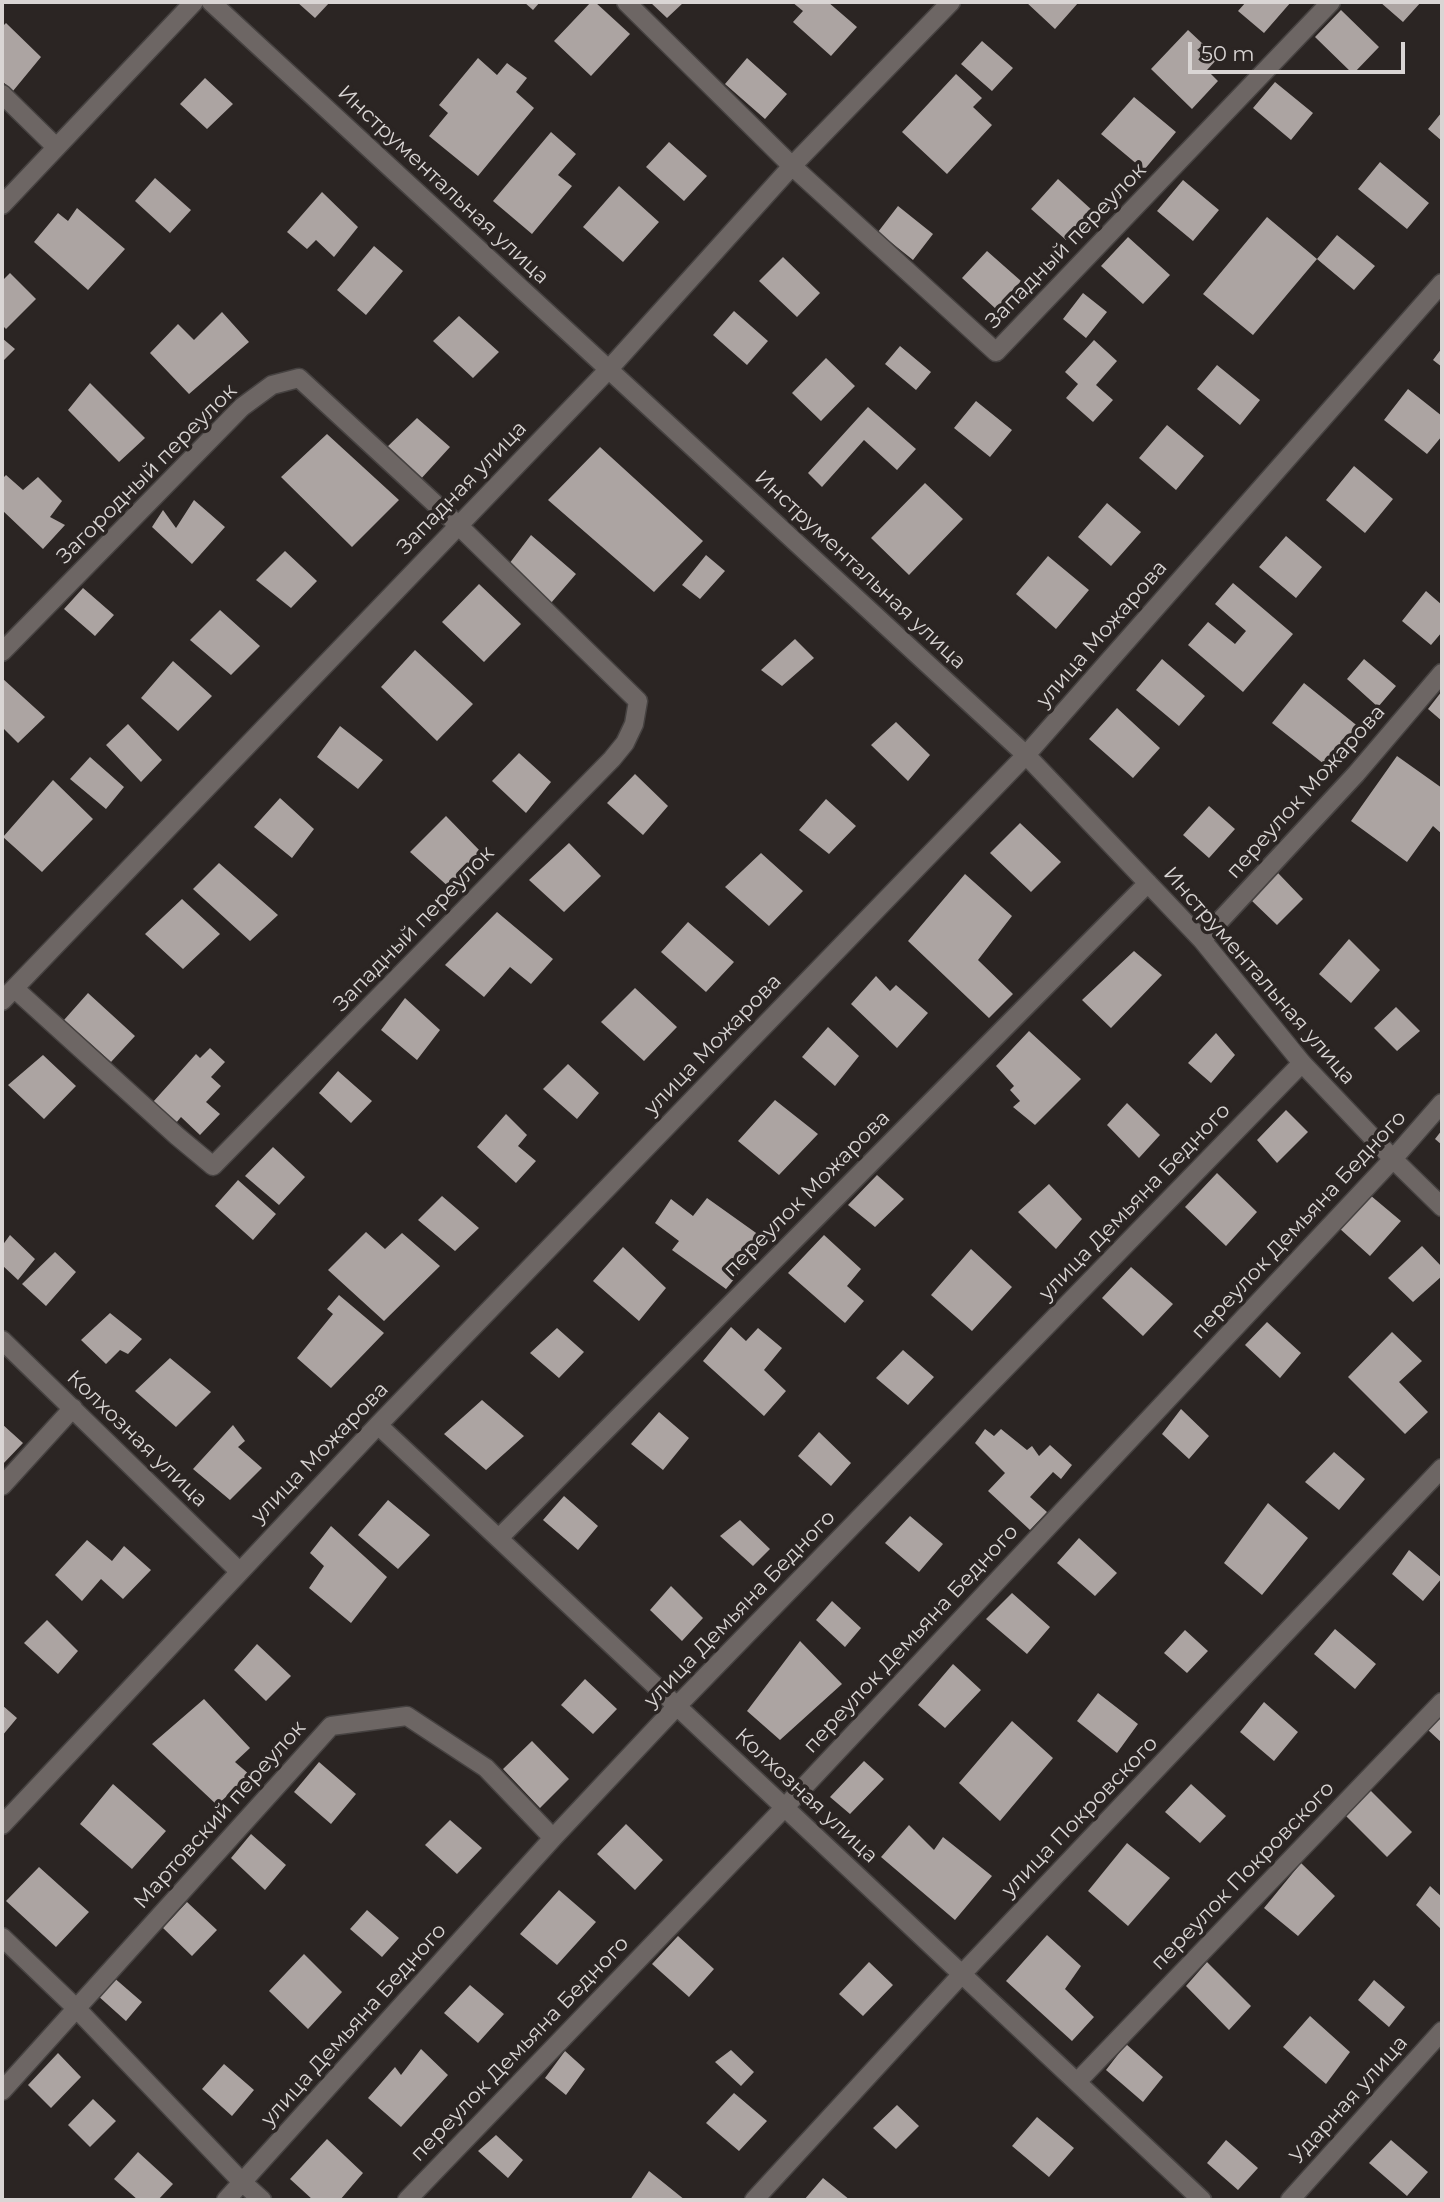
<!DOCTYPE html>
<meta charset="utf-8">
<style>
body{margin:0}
#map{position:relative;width:1444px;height:2202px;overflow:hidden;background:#2b2523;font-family:Montserrat,sans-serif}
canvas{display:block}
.frame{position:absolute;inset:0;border:4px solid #d9d5d4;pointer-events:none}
.scale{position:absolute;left:1188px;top:42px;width:217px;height:32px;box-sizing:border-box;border:4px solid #d9d5d4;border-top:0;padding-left:9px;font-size:21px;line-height:24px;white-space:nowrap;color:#d9d5d4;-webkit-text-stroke:5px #2b2523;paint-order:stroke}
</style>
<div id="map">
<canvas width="1444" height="2202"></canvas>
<div class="frame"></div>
<div class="scale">50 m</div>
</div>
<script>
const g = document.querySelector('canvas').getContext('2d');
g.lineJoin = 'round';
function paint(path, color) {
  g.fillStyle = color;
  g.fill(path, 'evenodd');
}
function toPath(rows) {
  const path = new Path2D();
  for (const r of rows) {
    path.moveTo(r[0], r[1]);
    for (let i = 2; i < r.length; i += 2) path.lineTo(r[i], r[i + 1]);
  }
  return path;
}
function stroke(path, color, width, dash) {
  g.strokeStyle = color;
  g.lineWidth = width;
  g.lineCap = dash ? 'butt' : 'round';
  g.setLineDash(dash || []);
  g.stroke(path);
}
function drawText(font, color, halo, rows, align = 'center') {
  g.font = font + ' Montserrat,sans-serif';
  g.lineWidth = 7;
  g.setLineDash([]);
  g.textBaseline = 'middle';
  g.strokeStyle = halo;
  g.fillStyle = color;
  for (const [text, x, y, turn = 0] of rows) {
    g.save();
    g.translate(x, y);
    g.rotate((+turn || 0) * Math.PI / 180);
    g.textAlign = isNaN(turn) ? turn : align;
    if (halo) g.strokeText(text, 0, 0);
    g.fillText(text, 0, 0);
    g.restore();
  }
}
const building = toPath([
 [297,2,330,2,315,18],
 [524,2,540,2,533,10],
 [591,2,595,2,630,34,591,76,554,41],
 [650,2,684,2,667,18],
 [792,2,828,2,857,27,831,56,793,22,803,11],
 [1026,2,1077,2,1078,3,1055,29],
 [1246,2,1291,2,1264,33,1238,11],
 [1380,2,1421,2,1403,22],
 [1341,10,1379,47,1353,74,1315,37],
 [6,23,41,57,13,91,2,81,2,27],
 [1188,30,1218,58,1207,70,1218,81,1192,109,1151,69],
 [982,41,1013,68,992,91,961,64],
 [478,58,497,75,507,63,527,78,516,92,534,108,478,176,429,136,448,113,439,105],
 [747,58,787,94,765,119,725,84],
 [956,74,982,98,973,107,992,125,947,174,902,132],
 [205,78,233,104,207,129,180,104],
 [1275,82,1313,113,1291,140,1253,108],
 [1134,97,1176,132,1144,170,1101,134],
 [1442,112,1442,141,1428,129],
 [551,132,576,154,558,175,572,186,532,234,493,201],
 [669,142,707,176,684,201,646,167],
 [1380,162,1429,203,1407,229,1358,189],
 [155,178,191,210,170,233,135,201],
 [1058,179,1093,211,1066,240,1031,209],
 [1183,180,1219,210,1193,241,1157,211],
 [619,186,659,222,623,262,583,227],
 [322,192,358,227,334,257,316,240,307,249,287,232],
 [898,206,933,234,913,260,878,232],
 [77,208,125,249,88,290,34,242,58,213,68,221],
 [1267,217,1317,259,1253,335,1203,294],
 [1337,235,1375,266,1354,290,1317,259],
 [1128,237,1170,275,1143,304,1101,266],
 [374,246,403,271,366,315,337,290],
 [987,251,1021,281,996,309,962,278],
 [783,257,820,293,797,317,759,281],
 [10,273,36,299,6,329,2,325,2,281],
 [1083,293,1107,312,1086,338,1063,319],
 [734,311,768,341,747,365,713,335],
 [222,312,249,342,189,394,150,353,178,324,194,340],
 [459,316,499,352,473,378,433,341],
 [2,338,15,349,2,362],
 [1094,340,1117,361,1096,385,1113,400,1093,422,1066,398,1078,384,1065,372],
 [900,346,931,372,916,390,885,364],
 [1442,348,1442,367,1433,360],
 [826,358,855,386,821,421,792,393],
 [1217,365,1260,400,1240,425,1197,389],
 [90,383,145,438,119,462,68,410],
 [1408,389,1442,416,1442,436,1427,454,1384,420],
 [976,401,1012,430,990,457,954,428],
 [868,407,916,449,897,470,864,440,822,487,808,473],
 [417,418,450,447,419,481,384,450],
 [1167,425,1204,456,1176,490,1139,458],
 [327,434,399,500,352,547,281,477],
 [600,447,703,541,654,592,548,500],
 [1354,466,1393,499,1365,533,1326,500],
 [6,475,23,490,38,477,62,501,50,517,65,525,43,549,2,510,2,479],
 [925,483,963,519,909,575,871,538],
 [194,500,225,527,192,564,152,527,163,510,176,528],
 [1107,503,1141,532,1111,566,1078,537],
 [531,535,576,574,551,603,509,564],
 [1286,536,1322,567,1296,598,1259,567],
 [285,551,317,581,291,608,256,580],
 [706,555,725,571,700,599,682,585],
 [1048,556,1089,590,1056,629,1016,594],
 [1233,583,1293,634,1243,692,1188,645,1208,622,1235,644,1246,631,1215,604],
 [479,584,521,624,484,662,442,622],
 [83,588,114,615,95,636,64,609],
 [1426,591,1442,605,1442,632,1431,645,1402,621],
 [220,610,260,646,231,675,190,640],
 [795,639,814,658,782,686,761,670],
 [415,650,473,704,437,741,381,687],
 [1162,659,1205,696,1179,726,1136,690],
 [1364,659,1396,686,1378,707,1347,679],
 [173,661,212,696,178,731,141,698],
 [2,678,45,717,18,743,2,727],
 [1304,683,1360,728,1329,768,1272,723],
 [1442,691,1442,721,1428,709],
 [1117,708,1160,748,1133,778,1089,739],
 [896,722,930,755,908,781,871,745],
 [128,724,162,760,141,782,106,745],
 [340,726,383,760,358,789,317,757],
 [519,753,551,782,526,813,492,781],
 [1397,756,1442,788,1442,834,1433,826,1407,862,1351,821],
 [90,757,124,787,106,809,70,779],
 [635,774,668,806,643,835,607,803],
 [53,780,93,819,42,872,3,837],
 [280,798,314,829,292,858,254,827],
 [826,799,856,826,829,854,799,830],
 [1209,806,1235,829,1209,858,1183,835],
 [446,816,482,853,451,889,410,852],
 [1020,823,1061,862,1031,892,990,853],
 [569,843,601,876,564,912,529,880],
 [761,853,803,891,769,926,725,887],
 [219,863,278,915,250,941,193,889],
 [1278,873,1303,899,1277,925,1251,900],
 [965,874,1012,916,978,960,1013,994,989,1018,908,941],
 [182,899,220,934,183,969,145,934],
 [497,912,553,959,531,984,510,967,484,997,445,965],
 [688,922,734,962,706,992,661,952],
 [1349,939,1380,970,1351,1003,1319,974],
 [1134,951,1162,975,1111,1028,1082,1000],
 [876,976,890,991,896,985,928,1013,897,1048,851,1004],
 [635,988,677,1027,644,1061,601,1022],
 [88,993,135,1036,111,1062,64,1020],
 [405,998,440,1030,417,1060,381,1030],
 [1396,1007,1420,1031,1397,1051,1374,1028],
 [828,1027,859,1056,835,1086,802,1057],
 [1029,1031,1081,1079,1035,1125,1013,1107,1020,1101,1010,1090,1014,1086,996,1066],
 [1216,1033,1235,1055,1211,1083,1188,1063],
 [210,1048,225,1062,211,1077,221,1086,206,1102,220,1114,200,1135,181,1117,176,1123,153,1102,196,1054,200,1058],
 [43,1055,76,1086,44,1119,8,1085],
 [568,1064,599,1093,577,1119,543,1089],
 [338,1071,372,1101,351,1123,319,1093],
 [775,1100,818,1134,779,1175,738,1141],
 [1127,1103,1160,1135,1139,1158,1107,1125],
 [1286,1110,1308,1132,1277,1163,1257,1140],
 [506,1114,527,1135,518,1146,536,1161,516,1183,477,1147],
 [1442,1130,1442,1145,1435,1139],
 [273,1147,305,1177,279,1205,245,1176],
 [1217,1173,1257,1212,1226,1246,1185,1207],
 [877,1175,904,1199,875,1227,848,1205],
 [238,1180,276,1214,253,1240,215,1206],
 [1049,1184,1082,1219,1056,1249,1018,1212],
 [1370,1195,1401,1221,1370,1256,1339,1228],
 [442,1196,479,1228,455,1251,418,1220],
 [707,1198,766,1240,726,1289,672,1250,679,1241,655,1223,671,1199,693,1216],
 [366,1232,385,1249,402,1233,440,1266,384,1321,328,1270],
 [10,1235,35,1259,18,1280,2,1265,2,1246],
 [824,1235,861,1269,847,1286,864,1301,845,1323,788,1273],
 [1422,1246,1442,1267,1442,1276,1413,1302,1388,1278],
 [623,1247,666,1288,639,1321,593,1281],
 [971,1249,1012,1287,972,1331,931,1295],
 [55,1252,76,1272,46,1306,22,1284],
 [1131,1267,1173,1304,1143,1336,1102,1298],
 [339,1295,384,1333,331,1388,297,1358,333,1314,327,1309],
 [110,1313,142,1339,128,1354,120,1350,106,1364,81,1340],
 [1267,1322,1301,1353,1280,1378,1245,1345],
 [731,1327,746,1341,758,1328,782,1348,764,1370,786,1391,764,1416,703,1361],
 [557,1328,584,1352,559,1378,530,1353],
 [1392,1332,1422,1361,1399,1382,1428,1412,1405,1434,1348,1377],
 [903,1350,934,1377,908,1405,876,1378],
 [170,1358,211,1392,176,1427,135,1391],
 [482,1400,524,1436,486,1470,444,1434],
 [1181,1409,1209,1436,1189,1459,1162,1434],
 [659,1412,689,1438,663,1470,631,1444],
 [2,1424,23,1443,2,1465],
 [233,1425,245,1441,238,1447,262,1468,230,1500,193,1469],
 [985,1429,994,1436,1001,1429,1027,1450,1032,1446,1039,1456,1050,1445,1072,1465,1061,1479,1053,1472,1030,1497,1047,1512,1030,1530,988,1491,1005,1473,975,1443],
 [819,1432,851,1463,831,1486,798,1456],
 [1334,1452,1365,1479,1339,1510,1305,1482],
 [564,1496,598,1526,578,1550,543,1520],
 [388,1500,430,1535,398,1569,358,1535],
 [1268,1503,1308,1538,1262,1595,1224,1563],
 [910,1516,943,1544,919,1572,885,1543],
 [740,1520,770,1549,753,1566,720,1536],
 [331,1526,387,1577,351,1623,309,1588,324,1566,310,1553],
 [1079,1538,1117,1573,1095,1596,1057,1563],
 [87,1540,112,1561,124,1546,151,1570,123,1599,101,1579,82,1601,55,1575],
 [1409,1550,1442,1578,1423,1601,1392,1574],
 [671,1586,703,1618,682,1641,650,1610],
 [1012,1593,1050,1627,1027,1654,986,1619],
 [832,1601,861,1628,845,1647,816,1620],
 [47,1620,78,1651,58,1674,24,1643],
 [1335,1629,1376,1664,1355,1689,1314,1654],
 [1185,1630,1208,1651,1187,1673,1164,1653],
 [800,1641,842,1684,780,1740,747,1711],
 [257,1644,291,1676,266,1701,234,1670],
 [953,1664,981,1690,945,1728,918,1705],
 [585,1679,617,1709,593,1734,561,1705],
 [1098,1693,1138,1724,1117,1753,1077,1721],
 [204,1699,250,1748,235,1762,250,1775,217,1805,152,1744],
 [1264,1702,1298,1732,1274,1761,1240,1732],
 [2,1705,17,1718,2,1736],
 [1442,1713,1442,1743,1428,1730],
 [1012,1721,1053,1758,1000,1821,959,1783],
 [532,1741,569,1779,540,1808,503,1769],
 [864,1761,884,1779,850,1814,830,1797],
 [319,1762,356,1794,331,1824,294,1792],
 [113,1784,166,1831,132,1869,80,1824],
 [1191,1784,1226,1816,1200,1843,1165,1812],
 [1369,1789,1412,1832,1387,1857,1345,1815],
 [450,1820,482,1848,457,1874,425,1845],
 [626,1824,663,1860,635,1890,597,1854],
 [909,1825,934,1850,943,1837,992,1876,955,1920,881,1857],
 [251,1834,286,1865,265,1890,231,1858],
 [1127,1843,1170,1878,1128,1926,1088,1891],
 [1301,1863,1335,1896,1298,1936,1264,1908],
 [39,1867,89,1912,56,1947,6,1901],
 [1430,1886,1442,1897,1442,1930,1416,1905],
 [559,1890,596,1922,557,1965,520,1934],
 [187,1902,217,1930,192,1956,163,1928],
 [367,1910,399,1938,382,1957,350,1929],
 [1047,1935,1081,1966,1065,1989,1094,2017,1072,2041,1006,1981],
 [678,1936,714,1969,689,1997,652,1964],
 [304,1954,342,1992,308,2029,269,1991],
 [869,1962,893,1985,863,2016,839,1994],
 [1207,1962,1251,2006,1229,2030,1186,1986],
 [112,1976,142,2002,126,2021,97,1995],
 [1374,1980,1405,2007,1389,2027,1358,2000],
 [470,1985,504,2014,478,2043,444,2013],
 [1310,2016,1350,2052,1326,2084,1283,2047],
 [1126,2044,1163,2077,1143,2102,1106,2070],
 [421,2049,448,2075,401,2127,368,2098,395,2067,401,2075],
 [731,2050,754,2072,741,2086,715,2062],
 [565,2051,585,2069,566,2095,545,2078],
 [58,2053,81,2077,51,2108,28,2085],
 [224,2064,254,2090,232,2116,202,2089],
 [734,2093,767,2121,739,2151,706,2123],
 [93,2099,116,2121,90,2147,68,2125],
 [897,2105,919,2126,896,2149,873,2128],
 [1037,2117,1074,2148,1049,2177,1012,2146],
 [496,2135,523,2160,508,2178,478,2151],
 [327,2139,363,2173,340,2200,313,2200,290,2179],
 [1226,2140,1258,2168,1238,2190,1207,2163],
 [1391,2140,1428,2172,1407,2196,1369,2163],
 [138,2152,173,2184,158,2200,138,2200,114,2179],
 [649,2171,685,2200,630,2200],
 [823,2178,850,2200,804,2200]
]);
const minor = toPath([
 [211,2,1026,755,1202,940,1302,1063,1393,1159,1442,1207],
 [626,2,792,166,996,352,1331,2],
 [2,94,56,147],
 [2,205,194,2],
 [2,652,242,407,272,385,299,378,458,525,638,701,634,724,625,743,612,759,213,1166,177,1136,15,989],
 [1202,940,1356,774,1442,673],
 [2,1001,609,369,792,166,951,2],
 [2,1340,239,1571],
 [378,1425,1202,2200],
 [2,1486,73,1408],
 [499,1538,1148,883],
 [2,1825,378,1425,1026,755,1442,283],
 [2,1937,76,2008,242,2182,262,2200],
 [1077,2082,1442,1702],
 [2,2091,331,1726,407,1716,486,1768,553,1838],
 [226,2200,553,1838,677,1706,1302,1063],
 [407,2200,785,1807,1393,1159,1442,1103],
 [754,2200,962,1974,1442,1468],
 [1290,2200,1442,2031]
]);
const streetNames = [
 ["Инструментальная улица",443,185,43],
 ["Западный переулок",1066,246,-46],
 ["Загородный переулок",147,474,-45],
 ["Западная улица",462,488,-46],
 ["Инструментальная улица",860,570,43],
 ["улица Можарова",1102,634,-49],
 ["переулок Можарова",1306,792,-48],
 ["Западный переулок",414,929,-46],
 ["Инструментальная улица",1259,976,49],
 ["улица Можарова",713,1045,-46],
 ["переулок Можарова",807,1194,-45],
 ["улица Демьяна Бедного",1135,1202,-46],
 ["переулок Демьяна Бедного",1299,1225,-47],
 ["Колхозная улица",137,1439,44],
 ["улица Можарова",320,1453,-46],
 ["улица Демьяна Бедного",740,1609,-46],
 ["переулок Демьяна Бедного",911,1639,-47],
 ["Колхозная улица",806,1796,43],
 ["Мартовский переулок",220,1815,-48],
 ["улица Покровского",1080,1817,-46],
 ["переулок Покровского",1243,1876,-46],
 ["улица Демьяна Бедного",354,2025,-48],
 ["переулок Демьяна Бедного",520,2049,-46],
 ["Ударная улица",1349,2100,-48]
];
paint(building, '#aca4a2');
stroke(minor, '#464241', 21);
stroke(minor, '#6d6664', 18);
drawText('21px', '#d9d5d4', '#2b2523', streetNames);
</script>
